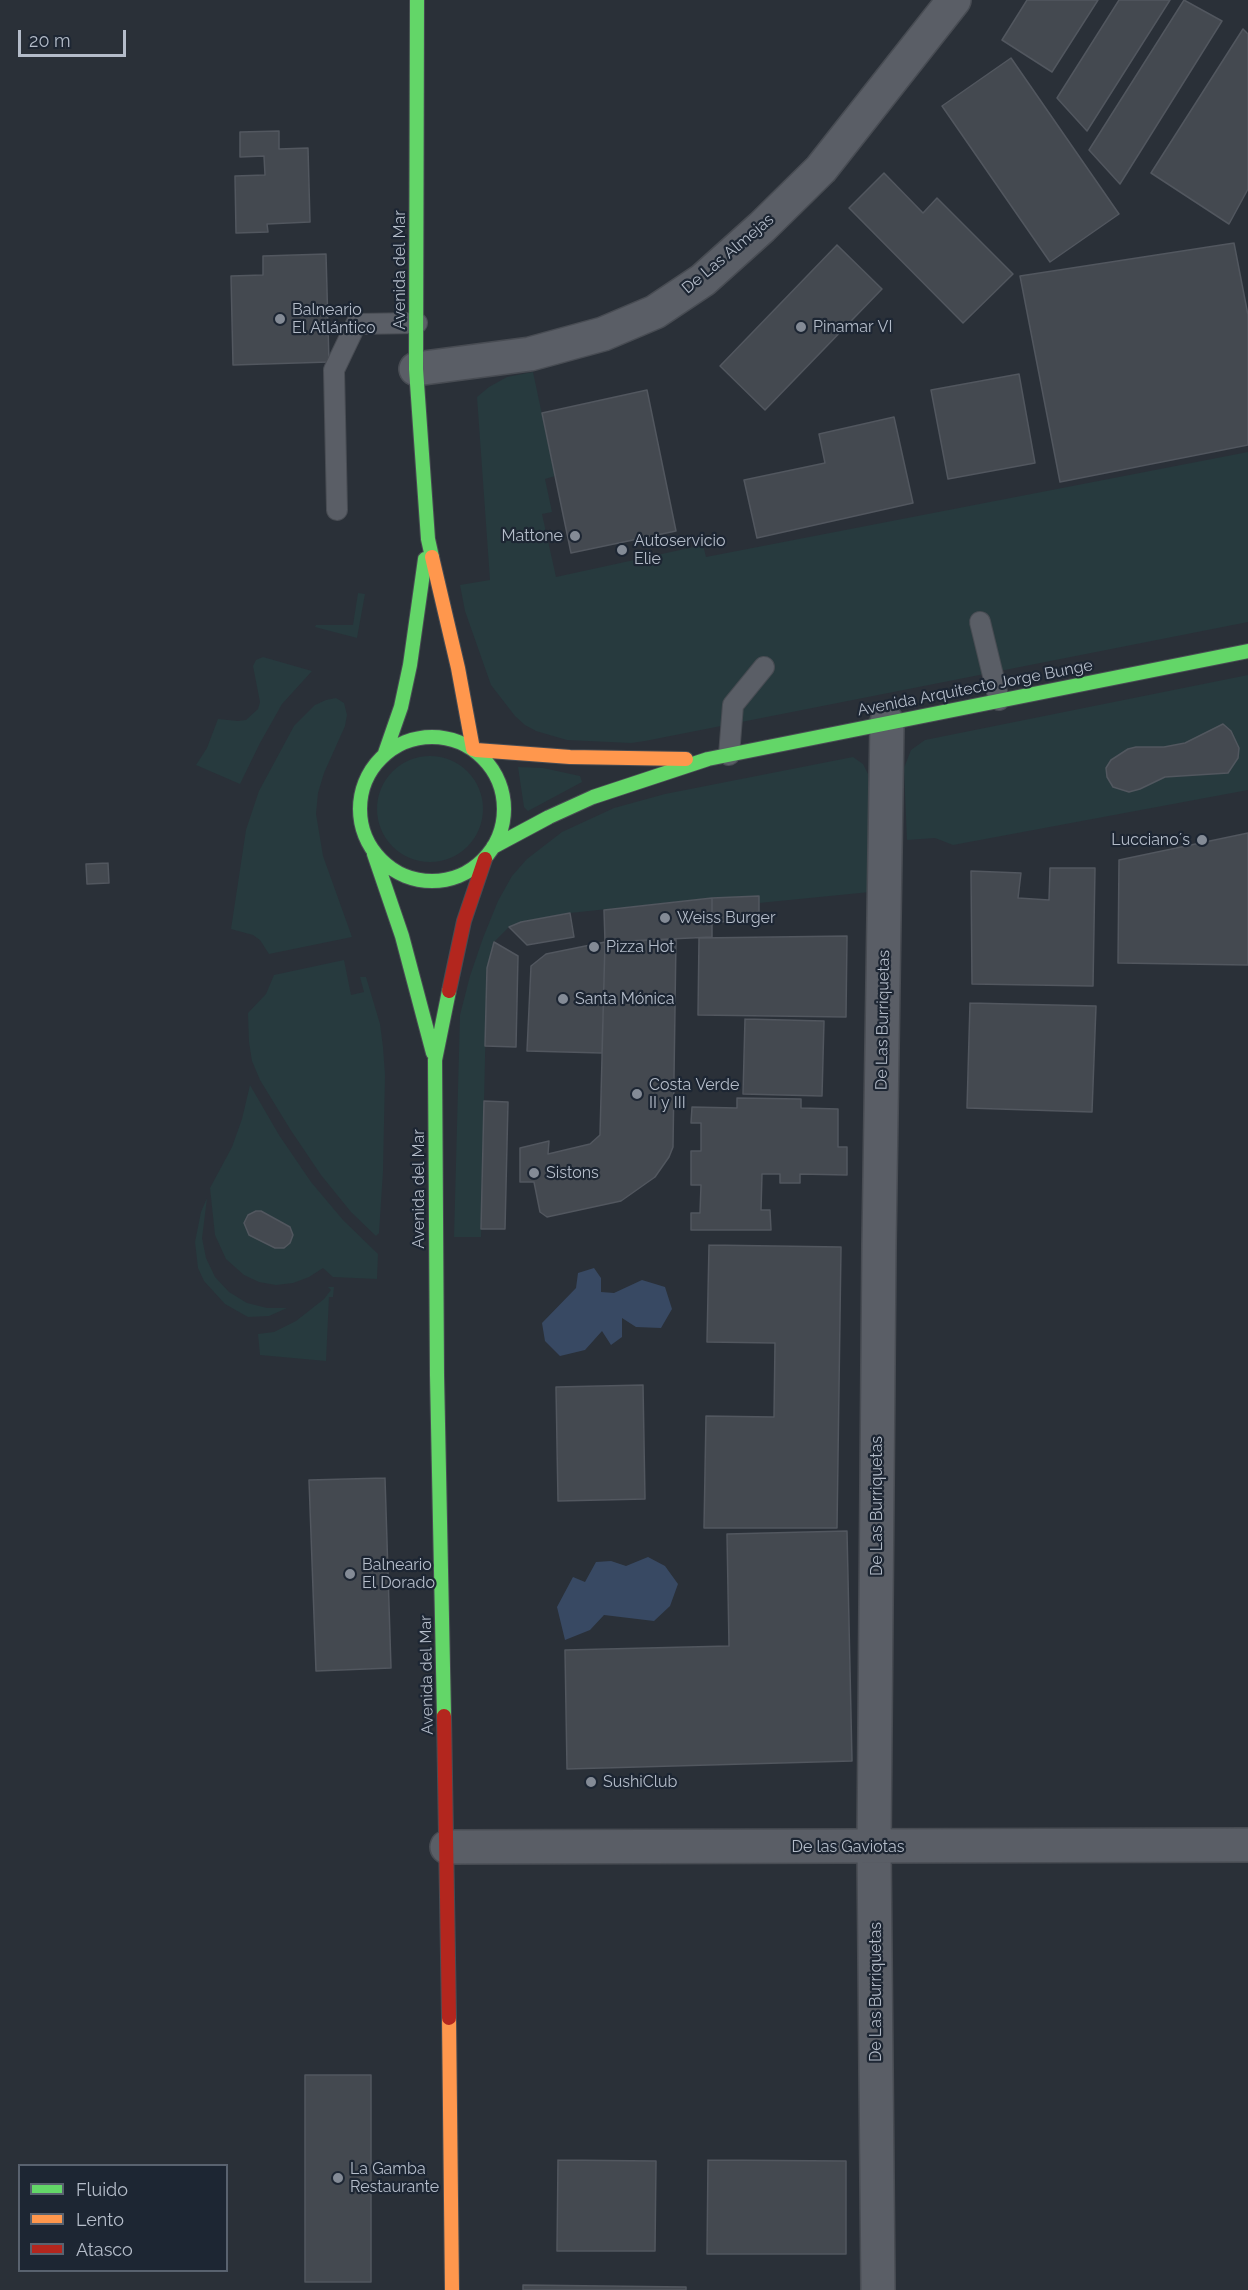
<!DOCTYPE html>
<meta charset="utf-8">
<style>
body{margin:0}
#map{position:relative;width:1248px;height:2290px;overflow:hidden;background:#2a3038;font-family:Raleway,sans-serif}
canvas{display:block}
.legend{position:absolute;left:18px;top:2164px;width:210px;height:108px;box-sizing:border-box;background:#1d2633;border:2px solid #59626f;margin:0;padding:8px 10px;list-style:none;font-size:18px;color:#b4bcc9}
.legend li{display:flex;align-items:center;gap:12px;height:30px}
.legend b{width:30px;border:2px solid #59626f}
.scale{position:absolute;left:18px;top:30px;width:108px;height:27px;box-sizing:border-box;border:3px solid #b4bcc9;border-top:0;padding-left:8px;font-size:18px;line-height:21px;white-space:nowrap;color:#b4bcc9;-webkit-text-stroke:4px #1d2633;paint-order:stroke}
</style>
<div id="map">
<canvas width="1248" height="2290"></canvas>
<ul class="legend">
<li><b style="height:8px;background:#63d668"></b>Fluido</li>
<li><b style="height:8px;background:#ff974d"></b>Lento</li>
<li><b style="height:8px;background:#b3261e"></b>Atasco</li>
</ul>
<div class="scale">20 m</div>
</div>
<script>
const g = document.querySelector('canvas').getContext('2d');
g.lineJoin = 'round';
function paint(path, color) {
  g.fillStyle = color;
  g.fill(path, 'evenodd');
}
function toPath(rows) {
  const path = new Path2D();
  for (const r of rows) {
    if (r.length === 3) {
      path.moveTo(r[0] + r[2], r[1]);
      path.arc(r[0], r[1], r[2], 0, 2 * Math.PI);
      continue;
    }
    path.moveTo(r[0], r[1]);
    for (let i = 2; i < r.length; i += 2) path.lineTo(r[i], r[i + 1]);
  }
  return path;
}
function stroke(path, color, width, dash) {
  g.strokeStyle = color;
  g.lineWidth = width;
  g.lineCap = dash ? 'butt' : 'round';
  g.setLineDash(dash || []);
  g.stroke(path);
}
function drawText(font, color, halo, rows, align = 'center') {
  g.font = font + ' Raleway,sans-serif';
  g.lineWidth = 4.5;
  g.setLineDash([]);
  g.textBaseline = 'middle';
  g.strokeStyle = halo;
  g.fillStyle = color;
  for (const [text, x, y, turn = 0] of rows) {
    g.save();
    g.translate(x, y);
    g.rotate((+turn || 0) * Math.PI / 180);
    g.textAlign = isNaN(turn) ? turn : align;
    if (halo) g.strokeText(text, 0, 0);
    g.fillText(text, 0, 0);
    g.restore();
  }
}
const green = toPath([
 [533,372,555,476,545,479,552,512,542,514,556,577,703,545,706,557,1248,452,1248,622,645,741,631,743,567,740,536,731,525,725,515,716,491,685,465,611,460,585,490,580,477,397,489,387,507,377],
 [358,593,365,594,357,638,315,627,316,625,353,625],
 [263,657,312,671,282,704,260,743,240,784,196,765,207,748,218,719,238,721,246,720,258,709,260,702,253,666,256,660],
 [1248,675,1248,790,953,845,935,838,907,840,904,768,911,750,925,740],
 [336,698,344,703,347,715,345,726,324,773,318,793,316,814,323,856,352,937,269,954,260,940,253,935,231,929,246,830,259,791,294,726,315,705,326,700],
 [430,809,53],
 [853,757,863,764,868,774,870,892,759,903,758,896,712,898,570,913,521,922,509,927,494,942,487,968,481,1237,454,1237,460,1015,470,976,483,938,498,901,512,876,527,859,562,832,614,808,665,794],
 [518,767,543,768,580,776,582,782,528,811,524,807],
 [344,960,351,995,364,992,360,977,366,977,380,1024,383,1047,385,1075,383,1171,379,1233,376,1236,351,1212,321,1175,290,1129,260,1080,252,1061,249,1042,248,1013,266,994,274,975],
 [250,1085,279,1135,311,1182,343,1220,378,1254,377,1279,333,1277,323,1268,309,1277,293,1283,276,1285,259,1282,244,1275,226,1259,215,1235,210,1188,232,1147,242,1119],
 [207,1198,202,1238,206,1258,215,1277,229,1292,247,1303,267,1308,287,1308,269,1316,248,1317,225,1304,204,1281,198,1268,195,1242,201,1212],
 [328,1287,334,1287,333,1297,329,1297,326,1361,260,1355,258,1334,274,1332,296,1321,324,1299,331,1290]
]);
const water = toPath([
 [594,1268,601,1278,601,1292,614,1293,642,1280,665,1287,672,1309,661,1328,636,1327,622,1318,622,1337,611,1345,602,1331,585,1350,560,1356,545,1341,542,1323,576,1288,578,1273],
 [648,1557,665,1566,678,1584,670,1606,654,1621,604,1615,590,1630,565,1640,557,1607,573,1577,585,1582,596,1562,611,1561,626,1566]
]);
const building = toPath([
 [1027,0,1098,0,1052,72,1002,40,1027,0],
 [1119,0,1170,0,1087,131,1057,98,1119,0],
 [1184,0,1222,21,1120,184,1089,150,1184,0],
 [1243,29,1248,34,1248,189,1229,224,1151,173,1243,29],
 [1011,58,1119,214,1050,262,942,106,1011,58],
 [279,131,279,149,308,148,310,222,267,224,268,232,236,233,235,176,265,175,264,156,240,157,240,132,279,131],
 [884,173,923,213,937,198,1013,274,963,323,849,208,884,173],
 [1234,243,1248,315,1248,445,1060,482,1020,276,1234,243],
 [837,245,882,289,765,410,720,366,837,245],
 [326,254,329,362,233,365,231,276,263,275,263,256,326,254],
 [1019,374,1035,463,948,479,931,390,1019,374],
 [647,390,676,531,571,553,542,413,647,390],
 [894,417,913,503,757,538,744,480,825,463,819,434,894,417],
 [1223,724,1231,731,1239,748,1238,758,1228,773,1165,777,1140,789,1129,792,1113,787,1107,777,1106,768,1111,760,1128,749,1136,747,1164,747,1185,743,1223,724],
 [1248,833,1248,965,1118,963,1119,860,1248,833],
 [108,863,109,883,87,884,86,864,108,863],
 [1050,868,1095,868,1093,986,972,984,971,871,1021,873,1018,898,1049,900,1050,868],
 [759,896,759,921,712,922,712,898,759,896],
 [712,898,712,937,605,942,604,910,712,898],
 [570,913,574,937,527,945,509,927,521,922,570,913],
 [847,936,846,1017,698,1015,699,938,847,936],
 [676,939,673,1147,669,1157,655,1177,621,1201,547,1217,540,1212,534,1182,520,1182,520,1148,549,1141,548,1154,590,1144,600,1135,605,942,676,939],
 [494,942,518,956,516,1047,485,1046,487,968,494,942],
 [605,942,602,1053,527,1051,531,966,546,954,605,942],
 [970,1003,1096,1006,1092,1112,967,1108,970,1003],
 [745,1019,824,1021,822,1096,743,1094,745,1019],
 [737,1098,801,1099,801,1108,838,1109,838,1147,847,1147,847,1175,800,1174,800,1183,780,1183,780,1174,762,1174,761,1210,770,1210,771,1230,691,1230,691,1213,700,1213,701,1185,691,1185,691,1151,701,1151,701,1123,691,1123,692,1107,737,1108,737,1098],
 [484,1101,508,1102,505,1229,481,1229,484,1101],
 [256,1211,261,1211,290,1227,293,1235,290,1243,284,1248,275,1248,249,1235,244,1223,248,1215,256,1211],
 [709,1245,841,1247,837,1528,704,1528,706,1416,774,1417,775,1343,707,1342,709,1245],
 [643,1385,645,1499,558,1501,556,1387,643,1385],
 [385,1478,391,1668,316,1671,309,1480,385,1478],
 [847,1531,852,1761,567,1769,565,1650,729,1646,727,1534,847,1531],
 [305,2075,371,2075,371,2282,305,2282,305,2075],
 [558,2160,656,2161,655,2251,557,2251,558,2160],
 [708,2160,846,2161,846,2254,707,2254,708,2160],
 [523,2285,686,2287,686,2290,523,2290,523,2285]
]);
const lane = toPath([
 [337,510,334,370,356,324,417,323],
 [980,622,999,700],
 [729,755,733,705,764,667]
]);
const street = toPath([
 [416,369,530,354,603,334,655,312,703,280,762,227,821,169,954,0],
 [447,1847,1248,1845],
 [878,2290,874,1847,879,1244,887,722]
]);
const fast = toPath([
 [417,0,416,369,428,539,432,557],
 [432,809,72],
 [385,753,401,707,410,665,425,559],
 [493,847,549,817,593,797,708,759,1248,651],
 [374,854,402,936,433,1053],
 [444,1716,437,1375,435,1060,449,991]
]);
const slow = toPath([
 [432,557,458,668,473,749],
 [476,750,570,757,686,759],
 [449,2018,452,2290]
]);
const jam = toPath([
 [449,991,464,921,485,859],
 [444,1716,449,2018]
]);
const markers = [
 [280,319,6,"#848b96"],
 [801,327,6,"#848b96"],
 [575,536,6,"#848b96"],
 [622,550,6,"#848b96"],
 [1202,840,6,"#848b96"],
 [665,918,6,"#848b96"],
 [594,947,6,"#848b96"],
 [563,999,6,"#848b96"],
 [637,1094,6,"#848b96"],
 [534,1173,6,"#848b96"],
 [350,1574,6,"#848b96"],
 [591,1782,6,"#848b96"],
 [338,2178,6,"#848b96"]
];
const streetNames = [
 ["De Las Almejas",728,254,-40],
 ["Avenida del Mar",400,270,-90],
 ["Avenida Arquitecto Jorge Bunge",975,688,-11],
 ["De Las Burriquetas",883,1020,-89],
 ["Avenida del Mar",419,1189,-90],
 ["De Las Burriquetas",877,1506,-90],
 ["Avenida del Mar",427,1675,-91],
 ["De las Gaviotas",848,1847],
 ["De Las Burriquetas",876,1992,-90]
];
const poiNames = [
 ["Balneario",292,310],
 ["El Atlántico",292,328],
 ["Pinamar VI",813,327],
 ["Mattone",563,536,"right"],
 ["Autoservicio",634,541],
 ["Elie",634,559],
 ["Lucciano´s",1190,840,"right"],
 ["Weiss Burger",677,918],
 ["Pizza Hot",606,947],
 ["Santa Mónica",575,999],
 ["Costa Verde",649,1085],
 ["II y III",649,1103],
 ["Sistons",546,1173],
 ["Balneario",362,1565],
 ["El Dorado",362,1583],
 ["SushiClub",603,1782],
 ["La Gamba",350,2169],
 ["Restaurante",350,2187]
];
paint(green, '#273a3e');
paint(water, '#384963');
paint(building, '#444950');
stroke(building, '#52575f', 1.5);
stroke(lane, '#484c53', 22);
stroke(street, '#484c53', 36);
stroke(fast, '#484c53', 16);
stroke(slow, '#484c53', 16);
stroke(jam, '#484c53', 16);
stroke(lane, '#5a5e66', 20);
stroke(street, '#5a5e66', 33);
stroke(fast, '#63d668', 14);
stroke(slow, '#ff974d', 14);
stroke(jam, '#b3261e', 14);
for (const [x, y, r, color] of markers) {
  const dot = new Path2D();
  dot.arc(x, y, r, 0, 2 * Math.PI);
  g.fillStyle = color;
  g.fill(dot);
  stroke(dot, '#1d2633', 2);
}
drawText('16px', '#b4bcc9', '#1d2633', streetNames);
drawText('16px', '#b4bcc9', '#1d2633', poiNames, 'left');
</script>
